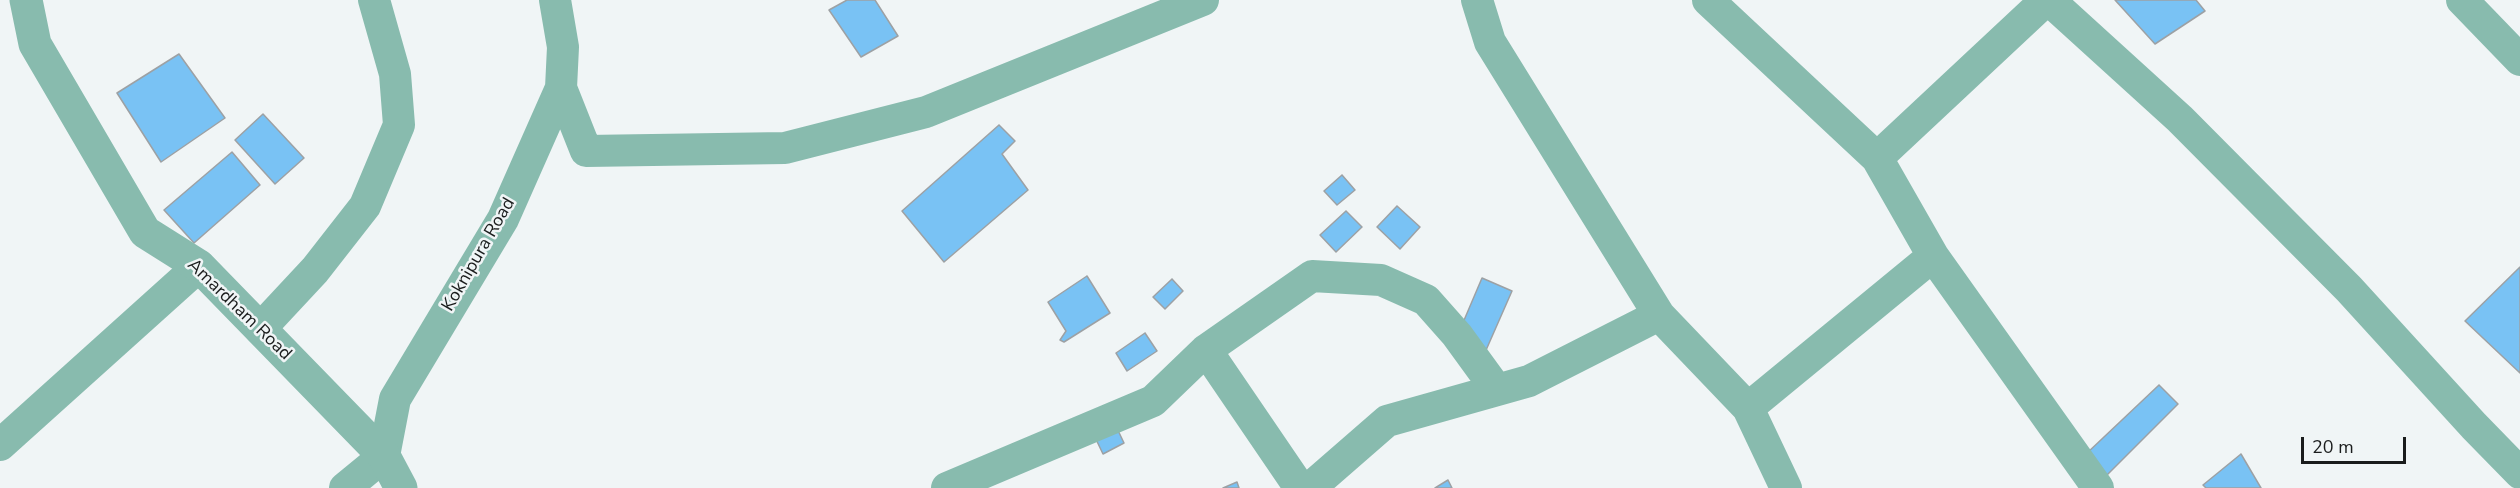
<!DOCTYPE html>
<style>
body{margin:0}
#map{position:relative;width:2520px;height:488px;overflow:hidden;background:#f0f5f6;font-family:"Nunito Sans",sans-serif}
canvas{display:block}
.scale{position:absolute;left:2301px;top:437px;width:105px;height:27px;box-sizing:border-box;border:3px solid #1a1c1c;border-top:0;padding-left:8px;font-size:18px;line-height:21px;white-space:nowrap;color:#1a1c1c;-webkit-text-stroke:4px #f0f5f6;paint-order:stroke}
</style>
<div id="map">
<canvas width="2520" height="488"></canvas>
<div class="scale">20 m</div>
</div>
<script>
const g = document.querySelector('canvas').getContext('2d');
g.lineJoin = 'round';
function paint(path, color) {
  g.fillStyle = color;
  g.fill(path, 'evenodd');
}
function toPath(rows) {
  const path = new Path2D();
  for (const r of rows) {
    path.moveTo(r[0], r[1]);
    for (let i = 2; i < r.length; i += 2) path.lineTo(r[i], r[i + 1]);
  }
  return path;
}
function stroke(path, color, width, dash) {
  g.strokeStyle = color;
  g.lineWidth = width;
  g.lineCap = dash ? 'butt' : 'round';
  g.setLineDash(dash || []);
  g.stroke(path);
}
function drawText(font, color, halo, rows, align = 'center') {
  g.font = font + ' "Nunito Sans",sans-serif';
  g.lineWidth = 5;
  g.setLineDash([]);
  g.textBaseline = 'middle';
  g.strokeStyle = halo;
  g.fillStyle = color;
  for (const [text, x, y, turn = 0] of rows) {
    g.save();
    g.translate(x, y);
    g.rotate((+turn || 0) * Math.PI / 180);
    g.textAlign = isNaN(turn) ? turn : align;
    if (halo) g.strokeText(text, 0, 0);
    g.fillText(text, 0, 0);
    g.restore();
  }
}
const building = toPath([
 [847,0,875,0,898,36,861,57,829,10,847,0],
 [2115,0,2196,0,2205,11,2155,44,2115,0],
 [179,54,225,118,161,162,117,93,179,54],
 [263,114,304,158,275,184,235,140,263,114],
 [999,125,1015,141,1002,154,1028,190,944,262,902,211,999,125],
 [232,152,260,185,194,243,164,210,232,152],
 [1342,175,1355,190,1337,205,1324,191,1342,175],
 [1397,206,1420,227,1400,249,1377,227,1397,206],
 [1346,211,1362,227,1336,252,1320,235,1346,211],
 [2520,267,2520,373,2465,321,2520,267],
 [1087,276,1110,313,1064,342,1060,340,1066,331,1048,302,1087,276],
 [1482,278,1512,291,1483,357,1459,332,1482,278],
 [1172,279,1183,291,1165,309,1153,297,1172,279],
 [1145,333,1157,351,1127,371,1116,353,1145,333],
 [2159,385,2178,404,2107,475,2086,454,2159,385],
 [1114,422,1124,443,1103,454,1093,433,1114,422],
 [2241,454,2261,488,2206,488,2203,485,2241,454],
 [1448,480,1452,488,1435,488,1448,480],
 [1237,482,1239,488,1223,488,1237,482]
]);
const minor = toPath([
 [1477,0,1490,42,1659,315],
 [1708,0,1877,158,1933,256,2098,488],
 [2049,0,2180,119,2349,289,2474,426,2520,473],
 [2462,0,2520,60],
 [561,88,586,151,785,148,926,112,1203,0],
 [1877,158,2046,0],
 [260,329,315,270,365,206,399,125,395,74,374,0],
 [1206,350,1300,488],
 [1748,408,1786,488],
 [0,445,199,266],
 [345,488,384,456,395,399,503,219,561,88,563,47,555,0],
 [947,488,1153,401,1206,350,1312,276,1381,280,1426,300,1457,335,1497,390],
 [1310,488,1387,421,1529,381,1659,315,1748,408,1933,256]
]);
const tertiary = toPath([
 [26,0,35,44,145,232,199,266,384,456,401,488]
]);
const streetNames = [
 ["Koknipura Road",479,255,-60],
 ["Amardham Road",239,310,44]
];
paint(building, '#79c2f4');
stroke(building, '#9da1a4', 1.5);
stroke(minor, '#88bbae', 32);
stroke(tertiary, '#88bbae', 33);
drawText('18px', '#1a1c1c', '#f0f5f6', streetNames);
</script>
